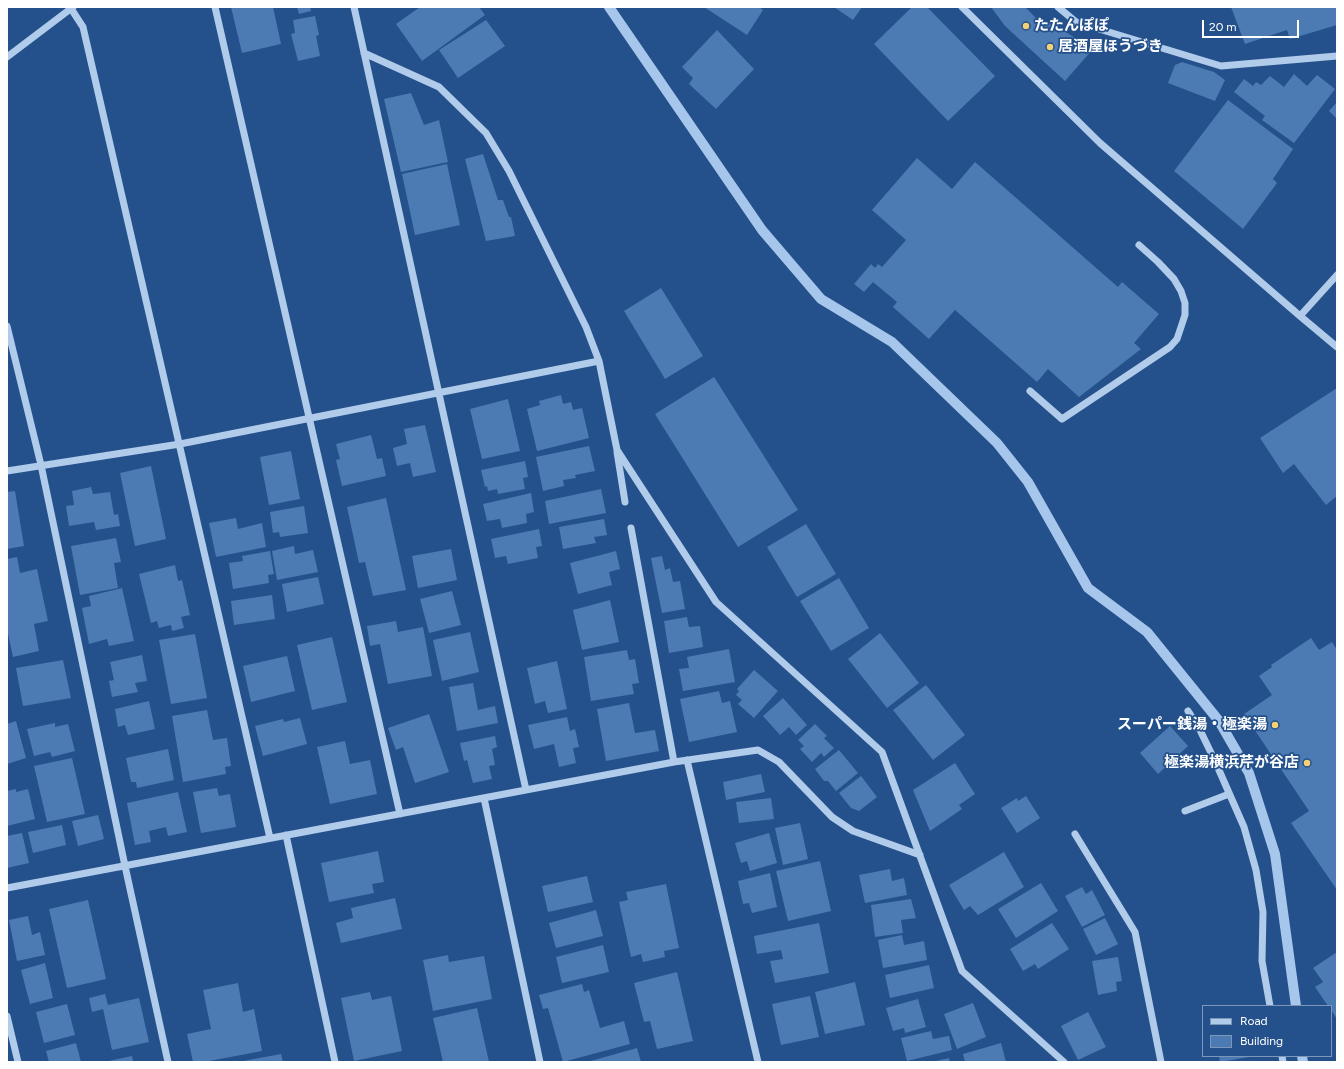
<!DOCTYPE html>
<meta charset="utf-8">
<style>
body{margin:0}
#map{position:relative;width:1344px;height:1069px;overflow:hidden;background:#24518b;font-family:Figtree,sans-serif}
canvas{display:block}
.frame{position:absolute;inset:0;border:8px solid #fff;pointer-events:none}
.legend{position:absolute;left:1202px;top:1005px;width:130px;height:52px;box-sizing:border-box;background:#24518b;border:1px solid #7c97b9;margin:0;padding:5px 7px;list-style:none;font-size:12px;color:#fff}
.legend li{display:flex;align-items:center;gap:8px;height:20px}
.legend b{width:20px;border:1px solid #7c97b9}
.scale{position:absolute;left:1202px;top:20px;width:97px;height:18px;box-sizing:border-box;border:2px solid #fff;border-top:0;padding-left:5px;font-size:12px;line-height:14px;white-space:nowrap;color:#fff;-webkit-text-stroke:3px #24518b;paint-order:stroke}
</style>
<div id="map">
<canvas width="1344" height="1069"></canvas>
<div class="frame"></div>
<ul class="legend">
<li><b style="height:5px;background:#b1cbea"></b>Road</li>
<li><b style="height:11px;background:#4c7ab2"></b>Building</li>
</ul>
<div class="scale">20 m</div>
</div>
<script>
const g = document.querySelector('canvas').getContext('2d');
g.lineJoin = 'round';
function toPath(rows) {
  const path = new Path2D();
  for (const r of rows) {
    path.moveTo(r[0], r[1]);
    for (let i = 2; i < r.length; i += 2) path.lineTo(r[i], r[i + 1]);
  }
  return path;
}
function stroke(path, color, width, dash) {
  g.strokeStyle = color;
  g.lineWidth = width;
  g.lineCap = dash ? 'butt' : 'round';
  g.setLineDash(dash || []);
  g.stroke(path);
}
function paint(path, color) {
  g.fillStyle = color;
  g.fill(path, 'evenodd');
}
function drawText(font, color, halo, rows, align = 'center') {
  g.font = font + ' Figtree,"Noto Sans JP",sans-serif';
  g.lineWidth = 3.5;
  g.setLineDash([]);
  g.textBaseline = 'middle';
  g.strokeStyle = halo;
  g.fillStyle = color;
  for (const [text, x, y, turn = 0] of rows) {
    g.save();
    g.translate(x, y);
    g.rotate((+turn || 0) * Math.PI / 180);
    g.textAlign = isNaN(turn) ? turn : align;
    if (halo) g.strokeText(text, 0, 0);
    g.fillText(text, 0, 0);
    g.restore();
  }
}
const stream = toPath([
 [609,7,762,230,821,299,892,342,997,443,1028,482,1088,588,1147,632,1219,721,1249,773,1275,854,1296,1006],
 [1302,1056,1303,1062]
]);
const building = toPath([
 [231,7,273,7,281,44,242,53],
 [297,7,310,7,311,11,299,14],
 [420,7,479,7,485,15,422,61,396,24],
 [704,7,759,7,763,10,747,35],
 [834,7,862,7,853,20],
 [912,7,927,7,995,76,948,121,874,44],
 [991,7,1025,7,1037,19,1053,24,1093,49,1065,81,1005,26],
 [1231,7,1337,7,1337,25,1290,39,1287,30,1245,44],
 [315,16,319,35,316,36,320,56,298,61,291,34,295,33,293,20],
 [486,20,505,46,458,78,439,50],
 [717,30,754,69,716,109,689,84,693,78,682,67],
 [1182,62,1214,72,1225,80,1215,101,1168,83,1175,65],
 [1294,74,1307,86,1317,75,1335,89,1294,143,1262,120,1265,116,1234,92,1244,79,1253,86,1256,82,1261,85,1270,76,1284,87],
 [411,93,424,125,439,120,448,162,401,172,384,99],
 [1228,100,1293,149,1273,179,1277,183,1243,229,1174,171],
 [1337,102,1337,119,1329,111],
 [483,154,498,200,503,200,509,217,511,217,515,236,486,241,465,159],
 [917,158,952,189,975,162,1118,287,1122,282,1159,314,1134,343,1141,349,1079,397,1048,369,1037,382,955,310,929,339,893,307,897,302,873,282,864,292,854,284,871,264,875,268,878,264,882,267,906,240,872,210],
 [447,164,460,225,415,235,402,174],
 [661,288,703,356,665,379,624,311],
 [714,377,798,510,738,547,655,414],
 [1337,388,1337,496,1326,505,1294,464,1283,473,1260,438],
 [561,395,563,404,571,402,573,410,582,408,589,438,537,451,527,409,540,405,539,401],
 [508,399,520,451,482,459,470,409],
 [425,425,436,472,413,477,410,463,397,466,393,448,407,444,404,429],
 [371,435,377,459,382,458,386,476,342,486,336,460,340,459,336,444],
 [589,446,595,471,575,475,576,478,563,480,564,486,543,491,536,457],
 [291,451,300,499,269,505,260,457],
 [525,461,528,477,523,478,525,489,498,494,497,489,488,491,487,486,485,487,481,470],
 [151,466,166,539,135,546,120,473],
 [91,487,93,494,110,492,114,515,118,514,120,526,96,530,94,522,69,526,66,506,74,505,72,491],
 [601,489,606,513,549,524,545,501],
 [15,491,24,546,7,549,7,492],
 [531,493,534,512,526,514,527,523,502,528,500,519,487,521,483,504],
 [386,498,406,590,373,596,365,562,359,563,347,507],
 [304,506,308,533,280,537,279,532,273,533,270,512],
 [236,518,238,529,262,523,266,547,216,557,209,523],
 [604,519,607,535,594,537,596,543,563,549,559,527],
 [806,524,836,574,797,597,767,547],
 [539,529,542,546,536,547,538,558,508,564,506,556,495,558,491,539],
 [116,538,121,562,114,563,118,588,80,595,71,546],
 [294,546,295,554,313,550,318,572,277,580,272,551],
 [451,549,457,580,418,588,412,556],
 [270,551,274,574,268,575,269,583,233,589,229,563,243,561,242,556],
 [616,551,620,569,609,572,612,585,578,594,570,563],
 [662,556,665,570,670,568,673,582,680,581,685,609,662,613,651,558],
 [17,557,20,573,37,569,48,621,34,624,39,651,13,657,7,629,7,559],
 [175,565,178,581,182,580,190,615,181,617,184,628,172,631,171,625,159,628,157,621,151,623,139,574],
 [318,577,324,604,287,612,282,584],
 [839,578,869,628,831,651,800,601],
 [122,588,134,641,109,646,107,639,89,644,82,608,91,606,89,596],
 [452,591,461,625,429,633,420,599],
 [272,595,275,619,234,625,231,601],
 [610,600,619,642,582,650,573,610],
 [687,617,689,627,700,626,703,647,669,653,664,621],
 [396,621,398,632,423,627,432,676,388,684,380,644,370,646,367,626],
 [470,632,479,672,442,681,433,640],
 [880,633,919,683,887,708,848,659],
 [195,634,207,698,171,704,159,640],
 [332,637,347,702,312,710,297,645],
 [1311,638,1319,650,1332,642,1337,650,1337,890,1291,823,1309,811,1244,714,1272,695,1259,676,1272,667,1271,665],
 [729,649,735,682,683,691,679,669,689,668,687,657],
 [627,650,629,660,635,659,639,683,632,684,634,694,591,701,584,657],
 [142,655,147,681,135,683,138,692,112,697,109,681,114,680,110,662],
 [287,656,295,691,251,702,243,666],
 [63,660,71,698,23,706,16,668],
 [557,661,567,709,548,713,545,701,535,704,527,668],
 [754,670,778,691,754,718,738,704,742,700,736,695,739,691,737,689],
 [473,683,478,710,495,706,498,723,457,731,449,687],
 [926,685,965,735,933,760,893,710],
 [719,691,722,703,730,701,737,732,689,742,680,699],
 [783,698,807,725,796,735,789,727,780,735,763,716],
 [149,701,155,729,128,735,125,725,118,727,115,709],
 [629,703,635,733,655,730,659,751,606,761,597,709],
 [207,710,213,740,227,738,231,766,225,767,226,774,183,782,172,716],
 [429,714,449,772,415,783,403,747,396,750,388,728],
 [567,717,570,731,575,729,579,747,573,748,576,763,559,767,554,744,534,749,528,725],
 [300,718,307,744,263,756,255,726,283,719,284,722],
 [16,721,26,758,7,764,7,724],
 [55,723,55,727,68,724,75,751,52,757,50,752,34,756,27,729],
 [815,724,827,736,824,738,834,748,824,757,821,753,812,762,800,749,804,746,798,740],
 [1170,726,1188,746,1158,774,1140,753],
 [495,736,497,747,492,749,495,765,489,766,492,779,473,783,467,760,464,761,460,743],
 [345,741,350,764,370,760,377,794,330,804,317,747],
 [168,749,174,780,137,788,136,782,131,782,126,758],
 [839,750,858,773,836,791,828,781,824,781,815,769],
 [72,758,85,814,47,822,34,766],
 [955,763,975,794,959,805,962,809,930,831,913,790],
 [761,774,765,792,726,800,723,782],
 [861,776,877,797,859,811,851,808,839,793],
 [217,788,219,796,230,794,236,827,201,833,193,792],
 [16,789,16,792,28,789,35,819,7,826,7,791],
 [178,792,187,832,168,836,166,827,149,831,151,842,135,845,127,803],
 [1026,796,1040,818,1017,833,1001,808,1017,798,1018,801],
 [771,798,774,819,739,823,736,802],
 [98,815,104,839,78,846,72,821],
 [800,823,808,859,783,865,775,828],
 [62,825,66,845,33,853,28,832],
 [22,833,29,863,7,868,7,836],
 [769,833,777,863,750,871,747,861,741,863,735,843],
 [378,851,384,882,372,884,374,893,329,902,321,863],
 [1004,852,1024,887,978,915,970,906,964,910,949,885],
 [820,861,831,911,788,921,776,871],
 [890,869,892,881,904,878,907,895,865,903,859,875],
 [770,873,777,907,752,913,749,903,743,904,738,881],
 [587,876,593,902,548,912,542,886],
 [1041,883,1058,911,1016,938,998,909],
 [666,884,679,948,664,951,665,957,643,962,641,954,631,957,619,902,628,900,626,892],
 [1082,887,1086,894,1092,890,1105,915,1082,927,1065,896],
 [395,898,402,929,341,943,336,923,353,918,351,908],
 [911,899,916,918,901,920,903,933,875,937,871,905],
 [88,900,106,979,67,988,49,909],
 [596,910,603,936,556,948,549,923],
 [28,916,32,935,40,932,45,955,17,961,9,920],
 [1105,918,1118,944,1096,955,1083,929],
 [819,923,829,973,775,983,770,961,783,959,781,950,757,954,754,936],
 [1052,923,1069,949,1038,969,1035,964,1023,971,1010,949],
 [902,935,904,945,924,941,927,960,883,968,878,940],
 [603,945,609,972,562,983,556,957],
 [1337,952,1337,1019,1331,1010,1331,1006,1328,1006,1315,987,1323,982,1313,968],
 [448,955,449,962,484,956,492,999,433,1011,423,960],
 [1118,957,1122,981,1116,982,1117,991,1098,995,1092,961],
 [45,963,53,998,30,1004,21,970],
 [929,965,934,988,890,998,885,975],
 [677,972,693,1041,657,1049,650,1021,644,1022,634,983],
 [855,982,865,1025,825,1034,815,992],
 [238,983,243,1012,254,1009,262,1051,204,1062,193,1062,187,1034,211,1029,203,990],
 [582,984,584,992,589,990,600,1028,624,1021,630,1044,563,1062,548,1008,543,1009,539,995],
 [370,992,372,1000,391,996,402,1051,354,1061,341,998],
 [105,994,108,1005,139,998,149,1042,112,1050,103,1009,92,1012,89,998],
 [810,996,819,1037,781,1045,772,1004],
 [918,999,926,1027,905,1033,904,1028,893,1031,886,1008],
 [973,1003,986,1037,957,1049,944,1014],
 [67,1004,75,1035,44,1043,36,1012],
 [477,1008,489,1062,443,1062,433,1018],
 [1088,1012,1106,1047,1078,1060,1061,1026],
 [931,1031,933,1039,949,1036,952,1050,907,1061,901,1038],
 [76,1043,81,1062,49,1062,46,1051],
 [1001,1043,1006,1062,965,1062,963,1054],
 [637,1048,641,1062,587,1062],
 [281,1054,283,1062,243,1062,243,1061],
 [132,1056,133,1062,109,1062,109,1061],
 [1219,1056,1249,1056,1249,1057,1220,1062],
 [949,1058,950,1062,936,1062,936,1061]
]);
const minor = toPath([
 [70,7,83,27,270,838],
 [215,7,400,814],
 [354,7,526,790],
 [962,7,1100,143,1300,316,1337,347],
 [1058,7,1076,22,1221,66,1337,56],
 [364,53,439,87,486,133,509,171,586,327,599,361,617,450,716,602,882,752,962,971,1064,1062],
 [7,57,73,7],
 [1300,316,1337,275],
 [7,326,41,465,125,866,168,1062],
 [1030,391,1062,419,1170,347,1177,339,1185,315,1185,303,1181,291,1174,279,1158,262,1139,245],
 [617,452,625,502],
 [7,471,180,444,599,361],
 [631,528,674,762],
 [1188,711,1199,728,1215,761,1244,827,1256,870,1263,912,1262,961,1270,1006],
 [687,760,758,1062],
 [484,798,540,1062],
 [1185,811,1229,794],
 [1075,834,1135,932,1161,1062],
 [286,835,335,1062],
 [7,888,674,762,758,750,779,762,832,817,853,831,920,855],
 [7,1016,18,1062],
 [1282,1056,1283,1062]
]);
const markers = [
 [1026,26,4,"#f5d075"],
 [1050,47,4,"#f5d075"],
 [1275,725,4,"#f5d075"],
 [1307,763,4,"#f5d075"]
];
const poiNames = [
 ["たたんぽぽ",1034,26],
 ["居酒屋ほうづき",1058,47],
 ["スーパー銭湯・極楽湯",1267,725,"right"],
 ["極楽湯横浜芹が谷店",1299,763,"right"]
];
stroke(stream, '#a6c6eb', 10);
paint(building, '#4c7ab2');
stroke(minor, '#b1cbea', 7);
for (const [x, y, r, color] of markers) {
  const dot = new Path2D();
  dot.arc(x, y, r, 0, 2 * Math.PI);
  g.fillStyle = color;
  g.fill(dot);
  stroke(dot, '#24518b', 1.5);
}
drawText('bold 15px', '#fff', '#24518b', poiNames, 'left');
</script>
